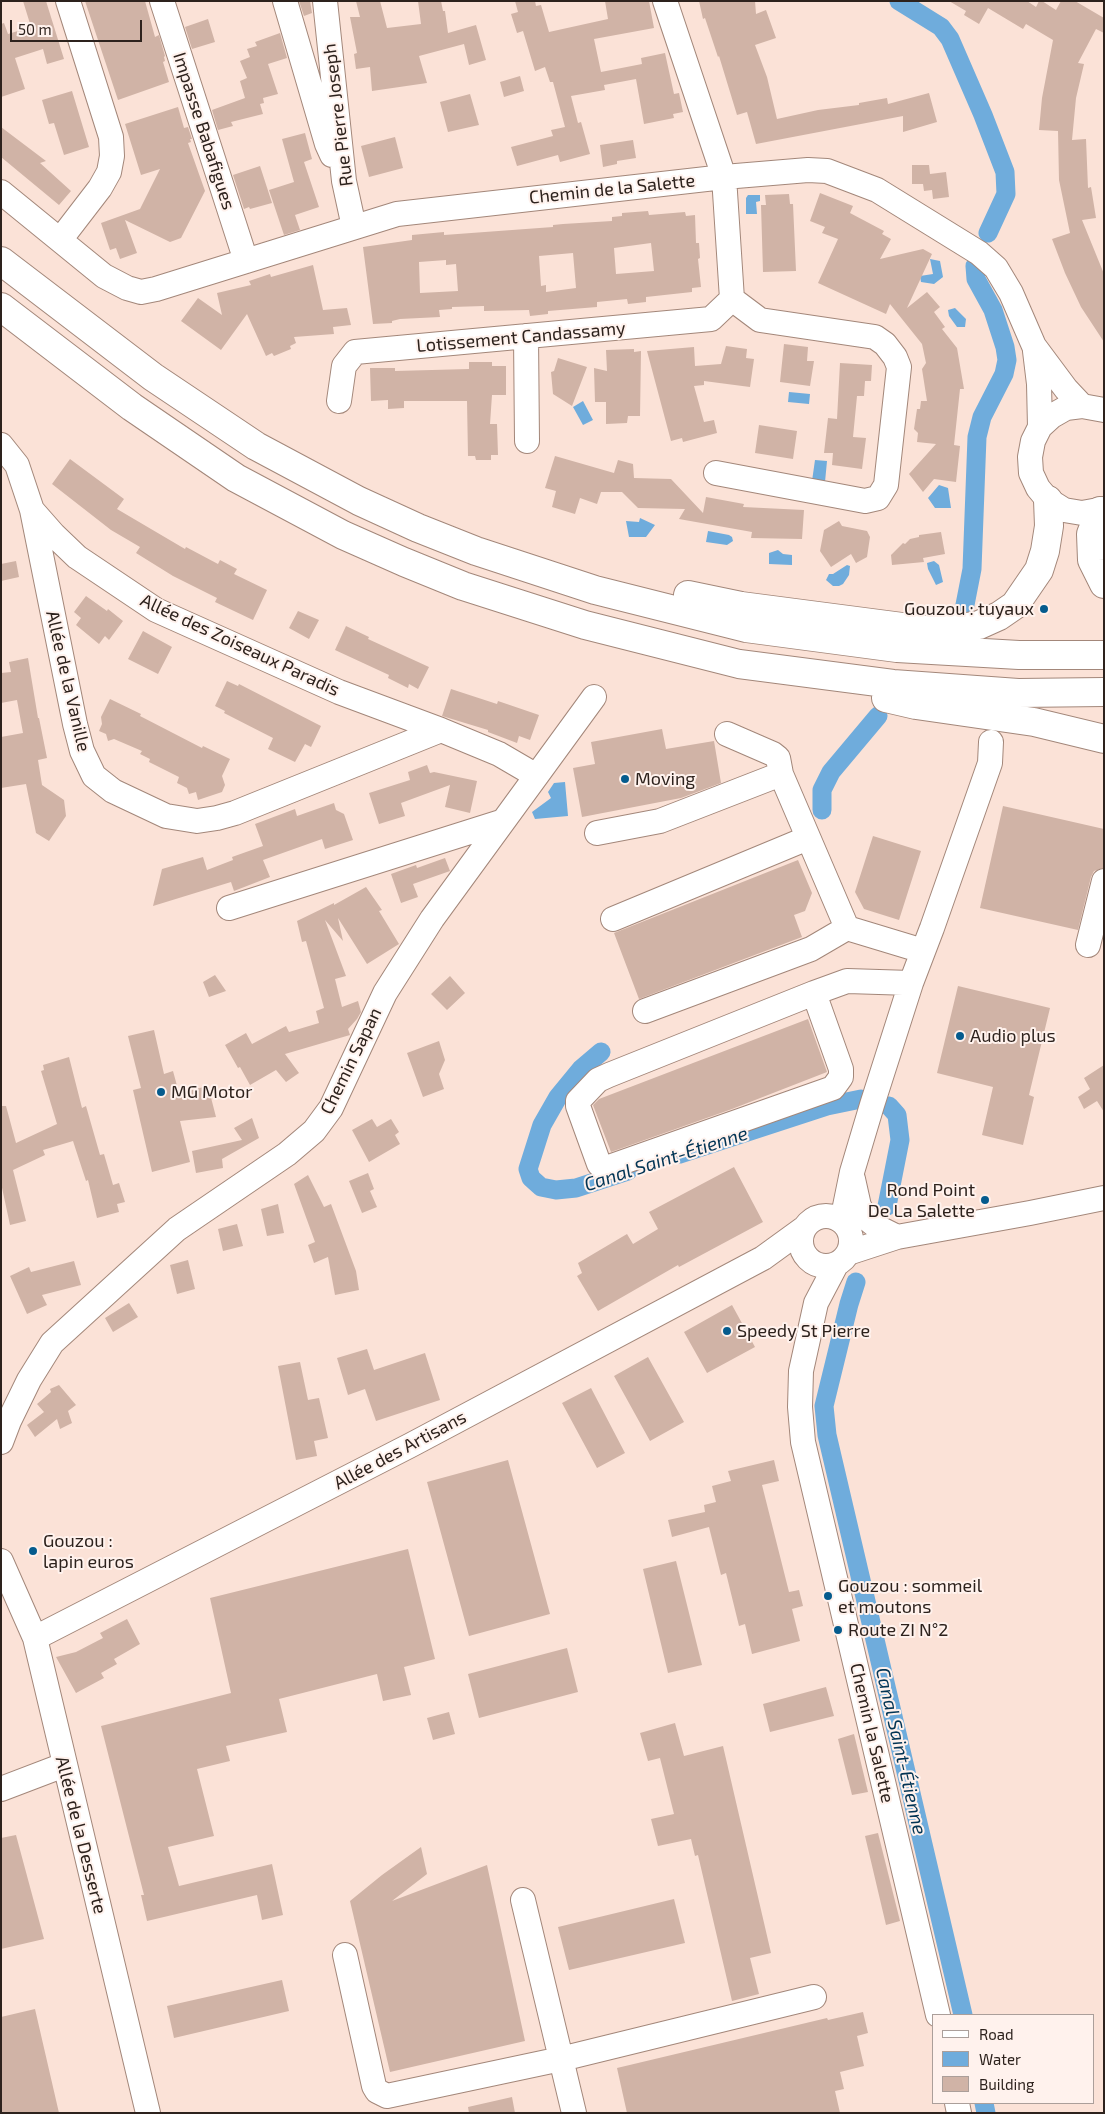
<!DOCTYPE html>
<meta charset="utf-8">
<style>
body{margin:0}
#map{position:relative;width:1105px;height:2114px;overflow:hidden;background:#fbe2d7;font-family:"Exo 2",sans-serif}
canvas{display:block}
.frame{position:absolute;inset:0;border:2px solid #2d221d;pointer-events:none}
.legend{position:absolute;left:932px;top:2014px;width:162px;height:90px;box-sizing:border-box;background:#fff2ed;border:1px solid #ab9f9a;margin:0;padding:6px 9px;list-style:none;font-size:15px;color:#2d221d}
.legend li{display:flex;align-items:center;gap:10px;height:25px}
.legend b{width:25px;border:1px solid #ab9f9a}
.scale{position:absolute;left:10px;top:20px;width:132px;height:22px;box-sizing:border-box;border:2px solid #2d221d;border-top:0;padding-left:6px;font-size:15px;line-height:18px;white-space:nowrap;color:#2d221d;-webkit-text-stroke:4px #fff2ed;paint-order:stroke}
</style>
<div id="map">
<canvas width="1105" height="2114"></canvas>
<div class="frame"></div>
<ul class="legend">
<li><b style="height:6px;background:#fff"></b>Road</li>
<li><b style="height:14px;background:#6facdc"></b>Water</li>
<li><b style="height:14px;background:#d0b3a6"></b>Building</li>
</ul>
<div class="scale">50 m</div>
</div>
<script>
const g = document.querySelector('canvas').getContext('2d');
g.lineJoin = 'round';
function paint(path, color) {
  g.fillStyle = color;
  g.fill(path, 'evenodd');
}
function toPath(rows) {
  const path = new Path2D();
  for (const r of rows) {
    if (r.length === 3) {
      path.moveTo(r[0] + r[2], r[1]);
      path.arc(r[0], r[1], r[2], 0, 2 * Math.PI);
      continue;
    }
    path.moveTo(r[0], r[1]);
    for (let i = 2; i < r.length; i += 2) path.lineTo(r[i], r[i + 1]);
  }
  return path;
}
function stroke(path, color, width, dash) {
  g.strokeStyle = color;
  g.lineWidth = width;
  g.lineCap = dash ? 'butt' : 'round';
  g.setLineDash(dash || []);
  g.stroke(path);
}
function drawText(font, color, halo, rows, align = 'center') {
  g.font = font + ' "Exo 2",sans-serif';
  g.lineWidth = 4;
  g.setLineDash([]);
  g.textBaseline = 'middle';
  g.strokeStyle = halo;
  g.fillStyle = color;
  for (const [text, x, y, turn = 0] of rows) {
    g.save();
    g.translate(x, y);
    g.rotate((+turn || 0) * Math.PI / 180);
    g.textAlign = isNaN(turn) ? turn : align;
    if (halo) g.strokeText(text, 0, 0);
    g.fillText(text, 0, 0);
    g.restore();
  }
}
const water = toPath([
 [748,195,760,195,760,201,756,202,757,214,746,214,746,198],
 [930,259,940,261,943,277,934,284,921,282,920,276,933,274],
 [955,308,966,319,965,327,957,327,949,316,948,310],
 [789,392,810,394,809,404,788,402],
 [583,401,593,420,583,425,573,407],
 [815,460,827,461,825,482,812,481],
 [939,485,948,488,951,508,935,508,928,498],
 [640,518,655,525,646,537,629,537,626,521,639,522],
 [708,531,729,535,732,537,733,541,727,545,706,542],
 [778,550,783,554,792,555,792,565,769,564,769,553],
 [934,561,939,565,943,582,936,585,928,569,927,563],
 [847,565,850,566,849,575,843,584,839,586,833,586,826,580,829,574,833,574],
 [565,782,568,816,535,819,532,812,551,798,548,792,554,783]
]);
const canal = toPath([
 [899,1,941,27,950,39,983,115,1005,172,1006,194,988,233],
 [963,615,972,569,977,437,982,417,1004,374,1007,360,1005,347,993,310,976,279,975,266],
 [822,810,822,790,831,772,878,716],
 [601,1052,581,1069,558,1097,542,1125,528,1169,531,1178,541,1187,556,1190,576,1188,628,1171],
 [680,1154,827,1106,861,1099],
 [887,1206,900,1140,897,1115,889,1106],
 [856,1282,849,1304,824,1406,827,1435,963,2015],
 [984,2103,986,2113]
]);
const building = toPath([
 [23,1,46,1,64,59,47,64,43,49,15,58,25,89,1,97,1,24,4,23,8,34,31,27],
 [85,1,145,1,155,37,159,35,165,56,164,57,165,61,163,62,169,82,118,100],
 [299,1,310,1,312,13,304,16],
 [356,1,380,1,387,28,421,24,418,1,441,1,443,11,445,11,448,33,476,25,486,60,469,65,464,44,419,56,427,83,372,91,370,67,356,69,354,54,357,53,350,17,360,17],
 [515,1,535,1,536,6,541,5,549,32,608,19,605,1,649,1,654,28,594,39,601,72,642,64,641,58,665,53,674,94,679,93,683,112,673,114,674,118,644,124,636,79,604,85,605,90,571,96,578,123,581,122,590,154,560,162,558,155,517,166,511,147,553,136,551,130,565,127,553,82,550,82,545,67,535,71,523,31,517,33,511,14,518,12],
 [699,1,755,1,756,14,766,10,776,38,755,45,767,77,777,119,818,110,859,105,859,103,887,98,888,104,929,93,937,122,903,132,903,116,756,144,747,112,737,115,719,56,718,57,705,18,703,19],
 [949,1,1027,1,1036,7,1039,1,1042,1,1056,10,1061,1,1075,1,1104,18,1104,33,1096,29,1078,63,1084,64,1076,98,1072,140,1086,139,1088,188,1091,187,1096,218,1082,220,1104,274,1104,342,1081,307,1065,273,1052,239,1070,233,1059,180,1058,131,1039,130,1042,98,1053,40,1026,24,1023,29,988,8,979,24,964,15,966,11],
 [208,19,215,42,192,49,185,27],
 [280,33,287,58,268,64,278,94,263,98,264,103,260,104,263,114,231,122,233,126,218,130,212,110,245,98,240,81,247,78,240,61,250,57,247,49,257,46,255,42],
 [520,76,524,91,504,97,500,82],
 [72,91,89,147,64,155,54,123,49,124,42,100],
 [470,94,479,125,448,132,440,102],
 [178,107,184,128,188,127,192,139,190,139,191,142,188,143,205,191,181,238,170,242,125,220,137,253,120,259,116,248,110,250,101,223,140,209,160,169,141,175,125,124],
 [1,127,46,161,40,163,71,191,59,205,1,157],
 [305,133,312,159,304,162,319,207,295,215,300,230,284,235,269,190,294,182,282,139],
 [395,137,403,168,369,177,361,146],
 [633,140,636,158,617,161,617,164,603,167,600,145],
 [912,165,929,165,930,174,946,172,949,197,933,199,932,190,924,191,923,184,912,184],
 [260,166,272,203,250,209,249,207,244,209,233,175],
 [820,193,853,206,850,213,884,231,882,234,891,239,880,259,923,249,932,254,907,308,927,292,940,307,934,312,945,327,942,329,957,348,964,389,960,389,954,445,960,446,956,482,934,479,923,492,909,474,936,444,917,442,918,433,914,429,917,409,920,409,921,401,927,401,922,369,926,363,922,344,890,304,886,314,818,283,838,239,822,233,825,227,810,221],
 [789,194,790,204,793,204,796,271,763,272,761,205,766,205,765,195],
 [648,211,649,215,685,212,686,216,695,215,696,243,699,243,700,258,698,259,701,287,692,288,692,292,646,297,646,302,628,304,627,299,597,302,597,307,548,311,548,314,530,316,529,310,484,311,484,306,452,307,452,309,439,310,440,317,400,319,392,321,392,323,373,324,363,247,412,240,412,235,444,232,444,235,553,227,553,225,563,224,612,221,612,217,622,216,622,213],
 [651,243,654,271,616,274,614,248],
 [573,253,576,288,546,292,546,285,541,286,539,256],
 [446,260,446,265,456,264,458,291,420,293,419,262],
 [313,265,323,310,347,308,351,325,333,327,334,334,294,337,296,343,290,346,291,349,274,356,272,353,266,356,247,314,221,350,181,321,198,298,222,315,217,293,251,285,249,281,270,274,271,277],
 [784,344,808,347,807,361,814,361,810,386,780,382],
 [726,346,747,349,746,358,754,359,750,387,704,381,704,385,694,386,704,422,714,420,717,433,683,442,682,438,671,441,647,351,694,347,695,366,721,364],
 [634,349,634,352,641,351,640,416,628,416,627,423,606,424,606,402,595,402,594,368,607,371,606,350],
 [558,358,587,367,572,406,553,394,551,372,554,371],
 [469,362,492,362,492,366,506,366,506,395,492,395,490,424,497,424,498,455,491,455,491,460,476,460,475,456,468,456,467,401,404,401,404,408,388,409,388,400,371,401,370,368,395,368,395,371,469,369],
 [840,363,872,365,871,381,865,381,864,396,857,396,853,437,866,438,862,469,832,465,833,453,824,453,828,418,837,419],
 [759,425,797,431,793,459,755,453],
 [555,456,614,473,618,460,633,464,634,478,671,479,703,513,706,497,744,504,743,507,804,510,802,539,751,538,752,532,679,519,685,509,638,508,622,492,601,492,597,504,580,498,575,514,552,507,556,491,545,488],
 [70,459,124,499,117,509,185,549,186,547,218,564,220,560,237,569,234,574,267,590,253,620,215,602,217,598,173,576,136,553,140,547,111,530,52,484],
 [839,521,842,526,867,531,870,537,867,557,856,563,851,554,831,567,820,551,824,530],
 [941,532,945,554,923,558,924,562,892,565,891,555,903,543,905,544,910,539,919,537,919,535],
 [16,561,19,577,1,581,1,564],
 [86,596,107,611,108,609,123,621,109,640,105,636,99,644,76,625,81,618,74,612],
 [298,611,319,620,309,639,289,628],
 [346,626,369,637,368,639,429,667,418,689,409,684,408,688,388,678,389,675,335,650],
 [143,631,172,647,158,674,128,659],
 [28,658,38,718,39,718,47,758,38,760,42,785,64,800,66,816,49,841,36,833,26,784,1,788,1,737,23,733,17,700,1,703,1,673,11,672,9,662],
 [227,681,238,686,239,684,321,726,311,747,305,744,295,762,268,749,273,738,224,713,225,711,215,706],
 [451,689,497,704,498,701,539,715,530,740,519,736,517,743,488,732,488,730,442,716],
 [110,699,141,714,140,716,202,748,203,746,230,759,222,776,225,785,222,792,198,800,196,792,189,794,187,788,177,783,179,777,149,762,150,759,140,754,142,751,114,739,108,741,106,734,99,731,102,724,101,717],
 [662,729,666,749,714,741,721,783,681,798,582,817,573,768,595,764,591,742],
 [427,765,430,773,434,772,477,781,470,813,445,807,450,785,401,803,405,816,379,824,369,793,410,780,408,772],
 [334,803,336,810,344,814,353,840,325,849,322,839,263,860,270,877,234,891,231,882,153,906,162,869,203,857,207,870,233,860,232,857,263,846,255,824,295,809,297,816],
 [1003,806,1104,829,1103,868,1094,871,1091,877,1078,930,980,908],
 [873,836,921,851,899,920,864,909,855,892],
 [445,858,450,871,413,884,418,897,401,903,391,874,416,865,417,868],
 [798,860,812,893,805,911,794,915,802,937,639,999,614,933],
 [366,887,382,910,379,911,399,944,367,964,338,918,343,941,325,920,346,976,335,979,342,1007,358,1001,361,1012,357,1019,348,1029,350,1035,285,1054,299,1073,286,1082,276,1070,250,1085,240,1067,238,1068,225,1045,246,1033,252,1044,286,1026,289,1032,319,1023,316,1011,324,1008,306,941,302,942,297,921,334,903,334,905],
 [215,975,226,991,209,997,203,982],
 [450,976,465,993,447,1010,431,994],
 [958,986,1050,1008,1029,1095,1034,1097,1023,1145,982,1135,993,1087,937,1073],
 [808,1019,827,1072,732,1109,611,1152,593,1105,599,1099],
 [154,1030,164,1074,173,1071,179,1093,208,1086,216,1117,180,1121,190,1162,152,1172,133,1090,141,1088,128,1036],
 [439,1041,445,1060,439,1074,444,1089,423,1097,407,1053],
 [69,1057,82,1108,86,1106,100,1155,104,1154,113,1185,119,1183,125,1202,117,1204,119,1212,97,1218,88,1180,86,1181,73,1141,43,1150,45,1155,13,1170,26,1221,10,1225,1,1183,1,1106,6,1106,16,1143,57,1124,41,1071,44,1070,43,1065],
 [1104,1065,1104,1112,1097,1101,1084,1109,1078,1097,1090,1089,1084,1078],
 [252,1118,259,1138,222,1159,223,1168,196,1173,192,1151,242,1140,234,1128],
 [372,1119,377,1127,391,1119,399,1132,395,1135,400,1144,369,1162,352,1130],
 [734,1167,763,1222,679,1267,678,1265,598,1311,577,1276,582,1273,578,1263,627,1234,633,1244,658,1229,649,1212],
 [368,1173,374,1189,370,1191,377,1207,362,1213,349,1181],
 [308,1175,324,1207,331,1204,356,1271,359,1290,335,1295,328,1257,314,1263,308,1245,315,1242,294,1184],
 [278,1204,284,1233,267,1236,261,1209],
 [237,1224,243,1246,223,1251,218,1229],
 [188,1260,195,1289,177,1294,170,1265],
 [74,1261,81,1285,42,1295,47,1305,27,1314,10,1276,29,1267,31,1272],
 [129,1303,138,1317,113,1332,105,1318],
 [732,1305,755,1347,707,1373,684,1332],
 [367,1349,374,1370,425,1353,440,1400,376,1421,365,1389,348,1395,337,1358],
 [648,1357,684,1422,650,1441,614,1376],
 [300,1362,308,1400,319,1398,328,1438,314,1441,317,1456,296,1460,278,1366],
 [59,1385,76,1405,68,1411,72,1423,60,1429,57,1419,35,1437,27,1425,44,1412,37,1404,51,1392,50,1389],
 [591,1388,625,1453,597,1468,562,1403],
 [508,1460,550,1614,469,1636,427,1482],
 [774,1460,779,1481,762,1485,789,1592,799,1590,803,1606,792,1609,800,1641,752,1654,745,1624,739,1626,726,1573,721,1575,709,1527,672,1537,668,1520,705,1512,704,1505,716,1502,712,1486,731,1481,728,1471],
 [408,1549,435,1659,404,1667,411,1695,383,1701,377,1674,279,1699,287,1732,226,1746,230,1761,197,1769,214,1836,168,1847,179,1886,272,1864,283,1915,262,1920,257,1895,147,1921,141,1895,144,1895,134,1856,101,1726,231,1693,210,1598],
 [676,1561,702,1665,668,1673,643,1569],
 [127,1619,140,1644,114,1659,117,1664,101,1673,104,1678,76,1693,56,1657,76,1652,103,1638,100,1633],
 [567,1648,578,1692,479,1718,468,1674],
 [826,1687,834,1716,770,1732,763,1704],
 [449,1712,455,1734,433,1740,427,1718],
 [675,1723,684,1756,723,1746,771,1953,750,1958,759,1994,732,2001,698,1855,695,1856,691,1839,658,1846,651,1819,674,1814,660,1758,648,1761,640,1733],
 [854,1734,868,1792,852,1795,838,1739],
 [878,1833,900,1921,886,1925,865,1836],
 [16,1835,44,1939,1,1949,1,1838],
 [421,1847,427,1874,392,1901,487,1865,525,2041,390,2072,350,1901,382,1875],
 [674,1899,685,1943,569,1970,558,1927],
 [282,1980,289,2011,174,2038,167,2006],
 [35,2009,59,2113,1,2113,1,2017],
 [863,2012,868,2033,857,2036,864,2066,840,2072,844,2089,835,2091,840,2113,627,2113,617,2068,827,2018,828,2020],
 [512,2097,515,2113,469,2113,468,2107]
]);
const minor = toPath([
 [162,1,246,261],
 [285,1,327,144,332,155],
 [325,1,344,181,354,227],
 [665,1,724,177,732,299],
 [1,192,104,276,127,288,141,292,156,289,397,214,724,177,808,170,827,171,877,190,979,253,996,268,1011,293,1034,346,1066,389,1082,406],
 [60,240,100,188,109,172,112,156,111,137,68,1],
 [526,336,527,441],
 [1035,351,1039,384,1040,427],
 [339,401,344,366,355,352,711,319,732,299,760,320,875,337,885,344,895,357,899,367,886,485,878,498,865,501,716,473],
 [1104,410,1082,406,1066,408,1052,416,1040,427,1033,441,1030,457,1031,473,1038,488,1048,500,1064,510,1082,513,1104,509],
 [1,445,17,465,32,510,54,535,77,557,156,610,339,692,441,730,499,754,535,775],
 [32,510,75,724,82,751,94,776,113,791,166,816,197,821,217,818,235,813,441,730],
 [727,734,773,754,778,758,781,774,847,928],
 [597,833,660,821,781,774],
 [229,908,501,822],
 [613,919,808,838],
 [1088,945,1104,881],
 [814,993,841,1069,841,1077,833,1088,609,1167,602,1167,599,1164,578,1106,578,1101,598,1080,609,1075,814,993,847,981,911,983],
 [645,1011,811,949,847,928,923,951],
 [853,1179,859,1206,866,1218,877,1227,897,1237],
 [826,1241,25],
 [842,1221,852,1172,872,1105,911,983,932,928,990,763,991,742],
 [848,1253,897,1237,1030,1213,1104,1198],
 [836,1265,816,1303,801,1371,800,1407,803,1442,938,2015],
 [1,1442,9,1421,29,1380,52,1343,177,1229,287,1154,314,1131,331,1108,385,993,432,919,594,697],
 [1,1561,35,1638,148,2113],
 [35,1638,411,1445,763,1258,803,1229],
 [1,1789,64,1765],
 [523,1900,574,2113],
 [345,1955,374,2086,377,2091,387,2096,561,2059,814,1997],
 [957,2103,959,2113]
]);
const highway = toPath([
 [1,261,153,377,256,446,359,501,418,528,476,551,595,590,746,628,897,648,1019,655,1104,655],
 [1,307,132,407,236,478,343,535,404,562,463,586,585,625,739,664,893,684,1018,693,1104,692],
 [1100,511,1091,534,1092,560,1104,584],
 [688,595,741,606,925,630,955,629,979,625,999,616,1015,605,1039,570,1045,551,1049,526,1048,500],
 [886,698,916,705,1034,722,1104,739]
]);
const markers = [
 [1044,609,5,"#055b8d"],
 [625,779,5,"#055b8d"],
 [960,1036,5,"#055b8d"],
 [161,1092,5,"#055b8d"],
 [985,1200,5,"#055b8d"],
 [727,1331,5,"#055b8d"],
 [33,1551,5,"#055b8d"],
 [828,1596,5,"#055b8d"],
 [838,1630,5,"#055b8d"]
];
const streetNames = [
 ["Rue Pierre Joseph",338,115,-97],
 ["Impasse Babafigues",204,131,72],
 ["Chemin de la Salette",612,189,-6],
 ["Lotissement Candassamy",521,337,-5],
 ["Allée des Zoiseaux Paradis",240,645,25],
 ["Allée de la Vanille",68,681,77],
 ["Chemin Sapan",351,1061,-64],
 ["Allée des Artisans",400,1450,-28],
 ["Chemin la Salette",872,1733,77],
 ["Allée de la Desserte",81,1835,76]
];
const poiNames = [
 ["Gouzou : tuyaux",1034,609,"right"],
 ["Moving",635,779],
 ["Audio plus",970,1036],
 ["MG Motor",171,1092],
 ["Rond Point",975,1190,"right"],
 ["De La Salette",975,1211,"right"],
 ["Speedy St Pierre",737,1331],
 ["Gouzou :",43,1541],
 ["lapin euros",43,1562],
 ["Gouzou : sommeil",838,1586],
 ["et moutons",838,1607],
 ["Route ZI N°2",848,1630]
];
const waterNames = [
 ["Canal Saint-Étienne",666,1159,-18],
 ["Canal Saint-Étienne",901,1751,77]
];
paint(water, '#6facdc');
stroke(canal, '#6facdc', 19);
paint(building, '#d0b3a6');
stroke(minor, '#a3877a', 26);
stroke(highway, '#a3877a', 30);
stroke(minor, '#fff', 24);
stroke(highway, '#fff', 28);
for (const [x, y, r, color] of markers) {
  const dot = new Path2D();
  dot.arc(x, y, r, 0, 2 * Math.PI);
  g.fillStyle = color;
  g.fill(dot);
  stroke(dot, '#fff2ed', 2);
}
drawText('18px', '#2d221d', '#fff2ed', streetNames);
drawText('18px', '#2d221d', '#fff2ed', poiNames, 'left');
drawText('italic 19px', '#023454', '#fff2ed', waterNames);
</script>
